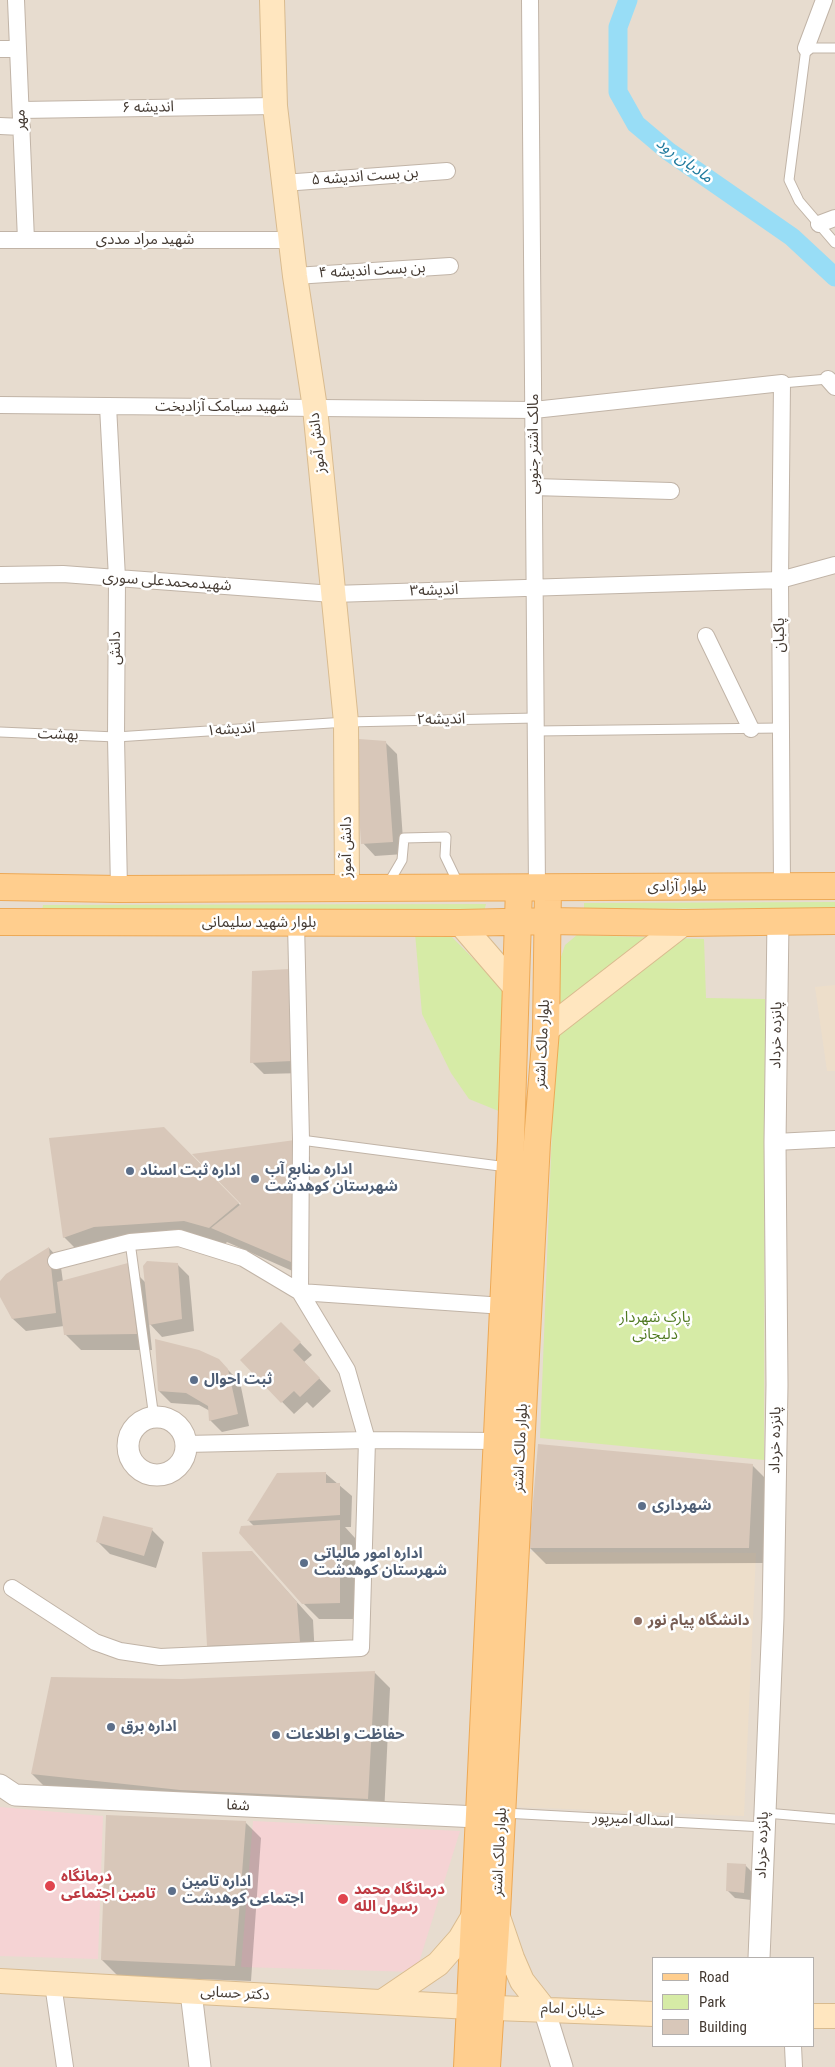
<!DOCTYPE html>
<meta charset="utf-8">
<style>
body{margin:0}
#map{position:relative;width:835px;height:2067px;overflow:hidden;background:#f3ebe2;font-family:"Roboto Condensed",sans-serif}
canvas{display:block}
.legend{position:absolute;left:652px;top:1957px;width:162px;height:90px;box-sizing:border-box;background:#fff;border:1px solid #b4b0ad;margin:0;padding:6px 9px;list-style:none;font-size:15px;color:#443a32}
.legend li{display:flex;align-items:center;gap:10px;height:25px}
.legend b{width:25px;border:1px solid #b4b0ad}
</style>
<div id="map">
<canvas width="835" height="2067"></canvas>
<ul class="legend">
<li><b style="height:6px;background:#ffce8e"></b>Road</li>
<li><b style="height:14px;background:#d6eba6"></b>Park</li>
<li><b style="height:14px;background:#d8c7b9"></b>Building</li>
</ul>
</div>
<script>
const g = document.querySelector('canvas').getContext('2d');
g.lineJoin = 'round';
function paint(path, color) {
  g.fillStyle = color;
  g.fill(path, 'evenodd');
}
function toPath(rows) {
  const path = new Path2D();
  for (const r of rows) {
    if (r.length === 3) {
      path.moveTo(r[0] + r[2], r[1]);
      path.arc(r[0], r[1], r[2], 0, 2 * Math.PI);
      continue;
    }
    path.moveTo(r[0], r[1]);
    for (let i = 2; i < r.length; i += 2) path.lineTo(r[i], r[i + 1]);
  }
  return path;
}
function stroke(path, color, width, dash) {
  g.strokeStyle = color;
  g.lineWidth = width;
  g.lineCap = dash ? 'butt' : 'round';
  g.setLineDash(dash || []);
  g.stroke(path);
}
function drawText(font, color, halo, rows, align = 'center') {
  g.font = font + ' "Roboto Condensed","Noto Sans Arabic",sans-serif';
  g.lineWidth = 5;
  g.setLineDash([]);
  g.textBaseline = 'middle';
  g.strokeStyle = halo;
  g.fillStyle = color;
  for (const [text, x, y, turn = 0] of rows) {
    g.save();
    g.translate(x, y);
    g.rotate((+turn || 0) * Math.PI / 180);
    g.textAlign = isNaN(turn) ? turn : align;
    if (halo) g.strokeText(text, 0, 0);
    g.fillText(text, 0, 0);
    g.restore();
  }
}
const residential = toPath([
 [0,0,835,0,835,2067,0,2067],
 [654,1958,814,1958,814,2046,654,2046]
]);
const education = toPath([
 [835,985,835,1071,827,1071,815,987],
 [526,1552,756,1553,744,1816,516,1807]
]);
const medical = toPath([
 [0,1807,103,1816,98,1959,0,1956],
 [253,1821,460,1831,416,1972,241,1967]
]);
const green = toPath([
 [835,902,835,908,584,909,584,903],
 [486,904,484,912,42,911,43,905],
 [415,933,450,935,503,989,501,1112,469,1099,451,1073,422,1014],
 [577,935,704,939,706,998,765,999,764,1460,540,1438,558,975,561,957,565,945]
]);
const shadow = toPath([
 [385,742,397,754,404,854,375,856,363,843],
 [253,972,303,1073,264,1074,252,1062],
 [164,1128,241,1206,295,1141,310,1157,306,1277,227,1242,225,1244,201,1237,80,1253,64,1237],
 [49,1248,60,1260,63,1282,127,1264,146,1283,177,1264,189,1276,194,1331,162,1337,149,1323,152,1350,81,1350,65,1334,64,1326,26,1331,13,1319,0,1295,0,1282],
 [281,1323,312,1355,304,1362,331,1391,313,1408,307,1402,294,1414,242,1361],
 [218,1360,240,1382,249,1426,222,1432,210,1420,210,1411,199,1405,171,1403,159,1391],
 [752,1465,768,1481,764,1563,546,1564,530,1548],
 [325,1473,352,1496,351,1527,345,1527,355,1538,355,1619,319,1619,303,1603,254,1526,249,1521,278,1475],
 [152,1530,164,1542,156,1568,110,1554,98,1542],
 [252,1552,313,1620,315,1657,224,1661,208,1645],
 [374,1672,390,1688,384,1815,48,1790,32,1774],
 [245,1822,261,1838,251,1981,118,1976,102,1960],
 [745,1865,753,1873,751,1900,735,1898,727,1890]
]);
const canal = toPath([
 [628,0,618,27,618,92,636,124,668,151,792,237,835,277]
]);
const building = toPath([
 [359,739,386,741,393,842,361,844,358,795],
 [290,969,292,1061,250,1063,252,971],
 [164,1127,239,1203,209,1228,184,1221,94,1227,63,1238,49,1138],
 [295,1140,291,1262,211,1228,241,1204,192,1154],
 [49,1247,56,1313,12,1319,0,1297,0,1281,6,1274],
 [147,1261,178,1263,182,1319,149,1325,143,1266],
 [128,1263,137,1334,64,1335,57,1282],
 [281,1322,301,1342,293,1350,320,1378,300,1397,294,1391,281,1403,240,1360],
 [155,1339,199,1350,219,1359,228,1369,238,1414,209,1421,208,1406,186,1393,158,1391],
 [538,1444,753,1464,749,1548,529,1548],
 [326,1472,326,1483,340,1483,340,1515,247,1521,277,1473],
 [103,1516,153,1528,144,1556,96,1542],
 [340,1520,340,1603,302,1604,239,1533,241,1526],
 [252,1551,297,1602,300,1642,207,1646,202,1552],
 [375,1671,368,1799,180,1790,31,1774,51,1677,182,1679],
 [106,1815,246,1821,235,1966,101,1960],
 [727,1863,746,1864,744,1893,726,1891]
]);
const service = toPath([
 [835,48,806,48,789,180,799,201,835,243],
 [782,383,828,379],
 [536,731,780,728],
 [0,732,116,737,346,722,536,718],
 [388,884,402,860,404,838,446,837,445,856,458,883],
 [301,1140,507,1167],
 [130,1242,154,1418],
 [504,1813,764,1827],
 [766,1813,835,1819]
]);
const minor = toPath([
 [16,0,26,240],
 [530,0,537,888],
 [806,48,824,0],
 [0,49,18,49],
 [21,110,275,106],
 [0,126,22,127],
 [283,183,447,171],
 [819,224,835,218],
 [0,240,291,240],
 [295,276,450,266],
 [828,379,835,387],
 [0,405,534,410,782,383,780,580,782,886],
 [108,406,117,578,116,737,119,889],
 [534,487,671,491],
 [0,575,63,574,333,594,780,580,835,565],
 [706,636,751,729],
 [296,923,301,1140,300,1292,504,1306],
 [775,1142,835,1139],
 [186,1444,367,1440,498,1441],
 [12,1588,95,1642,120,1651,160,1657,361,1648,367,1440,347,1370,300,1292,243,1258,179,1238,130,1242,56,1261],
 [53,1984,65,2067],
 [793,2046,794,2067]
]);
const tertiary = toPath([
 [157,1446,29],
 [0,1785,15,1795,478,1817],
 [759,1958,773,1618,777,1385,775,1142,778,921],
 [191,1992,200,2067],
 [544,2009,562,2067]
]);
const secondary = toPath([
 [272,0,275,106,295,276,315,408,346,722,347,888],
 [460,923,516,988],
 [546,1030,684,923],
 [498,1917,512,1958,522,1981,544,2009],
 [0,1981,470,2007,654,2014],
 [382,2002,438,1964,460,1939,473,1917],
 [814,2016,835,2016]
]);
const primary = toPath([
 [0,887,119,889,835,886],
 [0,922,460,923,547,921,684,923,835,921],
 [467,2067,511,1140,519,888],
 [487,2067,497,1913,537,1142,546,1030,548,888]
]);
const markers = [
 [130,1171,5,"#5c6f8a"],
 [255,1179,5,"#5c6f8a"],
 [194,1380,5,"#5c6f8a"],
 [642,1506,5,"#5c6f8a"],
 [304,1563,5,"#5c6f8a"],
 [638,1621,5,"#8d6e63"],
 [111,1727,5,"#5c6f8a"],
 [276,1735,5,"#5c6f8a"],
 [50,1886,6,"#e0444e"],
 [172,1891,5,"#5c6f8a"],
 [343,1899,6,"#e0444e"]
];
const streetNames = [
 ["اندیشه ۶",148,108,-1],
 ["مهر",21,120,-92],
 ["بن بست اندیشه ۵",365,177,-4],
 ["شهید مراد مددی",145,240],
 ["بن بست اندیشه ۴",372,271,-3],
 ["شهید سیامک آزادبخت",222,407],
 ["دانش آموز",318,443,-96],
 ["مالک اشتر جنوبی",534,444,-90],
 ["شهیدمحمدعلی سوری",167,582,4],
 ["اندیشه۳",434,591,-2],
 ["پاکبان",780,635,-90],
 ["دانش",116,648,-90],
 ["اندیشه۲",441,720,-1],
 ["اندیشه۱",231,730,-4],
 ["بهشت",58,735,2],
 ["دانش آموز",347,847,-90],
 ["بلوار آزادی",677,887],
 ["بلوار شهید سلیمانی",259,923],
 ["پانزده خرداد",777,1035,-89],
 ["بلوار مالک اشتر",543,1044,-87],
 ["پانزده خرداد",776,1440,-89],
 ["بلوار مالک اشتر",521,1448,-87],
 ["شفا",238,1806,3],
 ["اسداله امیرپور",633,1820,3],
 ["پانزده خرداد",763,1845,-88],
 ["بلوار مالک اشتر",500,1852,-87],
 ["دکتر حسابی",235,1994,3],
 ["خیابان امام",573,2010,3]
];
const serviceNames = [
 ["اداره منابع آب",265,1170],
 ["شهرستان کوهدشت",265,1187],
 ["اداره ثبت اسناد",140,1171],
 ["ثبت احوال",204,1380],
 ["شهرداری",652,1506],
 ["اداره امور مالیاتی",314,1554],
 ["شهرستان کوهدشت",314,1571],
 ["اداره برق",121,1727],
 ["حفاظت و اطلاعات",286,1735],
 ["اداره تامین",182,1882],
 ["اجتماعی کوهدشت",182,1899]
];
const parkNames = [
 ["پارک شهردار",655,1318],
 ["دلیجانی",655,1335]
];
const educationNames = [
 ["دانشگاه پیام نور",648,1621]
];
const healthNames = [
 ["درمانگاه",61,1877],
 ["تامین اجتماعی",61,1894],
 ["درمانگاه محمد",354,1890],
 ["رسول الله",354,1907]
];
const waterNames = [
 ["مادیان رود",684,161,36]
];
paint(residential, '#e7dccf');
paint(education, '#eddeca');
paint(medical, '#f5d3d4');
paint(green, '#d6eba6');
paint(shadow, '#0003');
stroke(canal, '#98ddf6', 19);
paint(building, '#d8c7b9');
stroke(service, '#c1b4a7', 11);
stroke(minor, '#c1b4a7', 18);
stroke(tertiary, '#c1b4a7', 23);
stroke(secondary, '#d9bb8f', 26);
stroke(primary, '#eda956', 28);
stroke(service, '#fff', 9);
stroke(minor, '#fff', 16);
stroke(tertiary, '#fff', 21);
stroke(secondary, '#ffe6bf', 24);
stroke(primary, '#ffce8e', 26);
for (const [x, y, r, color] of markers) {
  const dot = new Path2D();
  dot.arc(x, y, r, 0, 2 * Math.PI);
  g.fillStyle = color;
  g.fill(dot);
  stroke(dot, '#fff', 2);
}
drawText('15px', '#443a32', '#fff', streetNames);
drawText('bold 15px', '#4e5e75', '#fff', serviceNames, 'left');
drawText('15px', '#507a22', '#fff', parkNames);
drawText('bold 15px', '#785e54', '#fff', educationNames, 'left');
drawText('bold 15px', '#be3a42', '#fff', healthNames, 'left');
drawText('italic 16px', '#217b9e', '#fff', waterNames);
</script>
